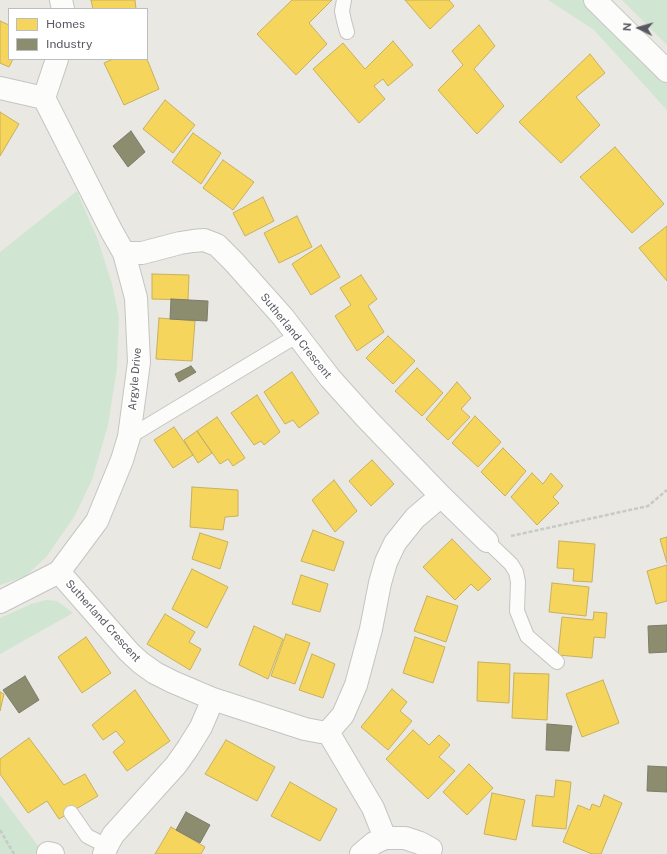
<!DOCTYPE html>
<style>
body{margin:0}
#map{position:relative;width:667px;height:854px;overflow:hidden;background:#e9e8e2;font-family:"Public Sans",sans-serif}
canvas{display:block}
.legend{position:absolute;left:8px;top:8px;width:140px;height:52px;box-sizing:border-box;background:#fff;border:1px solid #bcbdc0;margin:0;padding:5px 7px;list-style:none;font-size:12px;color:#585a61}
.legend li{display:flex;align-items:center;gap:8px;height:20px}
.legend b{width:20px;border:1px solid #bcbdc0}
.north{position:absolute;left:619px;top:8px;width:40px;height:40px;-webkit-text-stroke:3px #fff;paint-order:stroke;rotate:275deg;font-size:11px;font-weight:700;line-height:16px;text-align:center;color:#585a61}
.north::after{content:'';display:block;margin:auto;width:14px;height:18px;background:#585a61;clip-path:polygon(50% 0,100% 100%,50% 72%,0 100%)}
</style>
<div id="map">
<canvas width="667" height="854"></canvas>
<ul class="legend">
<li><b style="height:11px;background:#f6d55c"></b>Homes</li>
<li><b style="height:11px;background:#8c8c6e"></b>Industry</li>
</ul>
<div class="north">N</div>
</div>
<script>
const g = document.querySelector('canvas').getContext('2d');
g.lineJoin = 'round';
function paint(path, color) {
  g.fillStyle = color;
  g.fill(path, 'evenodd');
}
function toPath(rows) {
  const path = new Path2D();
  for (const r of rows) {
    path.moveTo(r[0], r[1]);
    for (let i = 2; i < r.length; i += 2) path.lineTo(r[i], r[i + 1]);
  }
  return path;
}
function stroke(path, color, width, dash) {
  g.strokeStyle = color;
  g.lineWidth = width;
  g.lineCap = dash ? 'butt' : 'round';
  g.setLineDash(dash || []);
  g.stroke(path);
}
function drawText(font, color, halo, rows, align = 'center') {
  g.font = font + ' "Public Sans",sans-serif';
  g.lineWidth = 4;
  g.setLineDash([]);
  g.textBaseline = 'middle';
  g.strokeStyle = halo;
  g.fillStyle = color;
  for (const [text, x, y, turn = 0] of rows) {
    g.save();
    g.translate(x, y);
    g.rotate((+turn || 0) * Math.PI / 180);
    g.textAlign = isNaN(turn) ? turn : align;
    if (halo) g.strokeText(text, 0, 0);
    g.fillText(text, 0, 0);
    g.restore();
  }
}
const green = toPath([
 [548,0,584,0,667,83,667,110,594,30],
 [622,0,667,0,667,45],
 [77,191,98,240,112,284,119,317,117,368,108,425,92,480,74,517,47,556,26,576,0,585,0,252],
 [46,600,57,601,73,613,0,654,0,618,31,604],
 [0,795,39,847,46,854,0,854]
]);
const homes = toPath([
 [91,0,135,0,136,9,93,9,91,0],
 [292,0,332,0,309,23,327,44,296,75,257,34,292,0],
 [405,0,449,0,454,6,430,29,405,0],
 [0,21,9,25,9,59,13,59,9,67,0,63,0,21],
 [479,25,495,46,474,69,504,106,477,134,438,90,463,65,452,51,479,25],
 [393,41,413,65,388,86,383,79,374,86,385,99,359,123,313,69,343,43,365,69,393,41],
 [590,54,605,73,576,97,600,125,561,163,519,122,590,54],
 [113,59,147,59,159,89,124,105,104,63,113,59],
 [165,100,195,125,173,153,143,129,165,100],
 [0,112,19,124,0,156,0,112],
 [193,133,221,153,201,184,172,162,193,133],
 [615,147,664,204,632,233,580,177,615,147],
 [223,160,254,182,233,210,203,188,223,160],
 [263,197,274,221,245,236,233,213,263,197],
 [297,216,312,247,279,263,264,233,297,216],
 [667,226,667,281,639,248,667,226],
 [321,245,340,277,311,295,292,264,321,245],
 [152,274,189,275,188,300,152,299,152,274],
 [361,275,377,299,368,306,384,332,357,351,335,316,351,305,340,288,361,275],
 [159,318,195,321,192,361,156,359,159,318],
 [388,336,415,361,393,384,366,358,388,336],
 [417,368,443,393,422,416,395,391,417,368],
 [292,372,319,413,299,428,293,420,285,424,264,392,292,372],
 [457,382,471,398,461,409,470,417,448,440,426,419,457,382],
 [257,395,280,432,264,445,261,441,254,445,231,413,257,395],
 [475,416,501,442,478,467,452,443,475,416],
 [217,417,245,458,233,466,228,459,220,464,197,431,217,417],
 [174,427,193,455,173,468,154,440,174,427],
 [197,431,212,453,198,463,184,440,197,431],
 [503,448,526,471,505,496,481,472,503,448],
 [372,460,394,484,371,506,349,481,372,460],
 [532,473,543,484,551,473,563,486,553,497,559,503,537,525,511,497,532,473],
 [334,480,357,511,335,532,312,500,334,480],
 [192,487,238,490,238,516,225,517,223,530,190,527,192,487],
 [313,530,344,542,334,571,301,561,313,530],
 [200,533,228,542,220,569,192,559,200,533],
 [667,537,667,563,660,539,667,537],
 [452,539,491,579,478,591,471,584,455,600,423,567,452,539],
 [559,541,595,544,592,582,573,581,574,569,557,568,559,541],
 [667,565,667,601,656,604,647,571,667,565],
 [192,569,228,587,207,628,172,609,192,569],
 [301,575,328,584,320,612,292,604,301,575],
 [552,583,589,587,586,616,549,612,552,583],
 [427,596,458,606,446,642,414,631,427,596],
 [594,612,607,613,605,638,594,637,592,658,558,655,562,617,593,620,594,612],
 [165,614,195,632,189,642,201,649,190,670,147,644,165,614],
 [254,626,283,639,268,679,239,665,254,626],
 [286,634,310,643,295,684,271,676,286,634],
 [86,637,111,673,82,693,58,657,86,637],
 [415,637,445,647,433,683,403,673,415,637],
 [312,654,335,664,323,698,299,690,312,654],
 [478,662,510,664,509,703,477,701,478,662],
 [514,673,549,674,547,720,512,718,514,673],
 [603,680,619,723,582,737,566,694,603,680],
 [392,689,407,702,400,711,412,721,388,750,361,727,392,689],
 [135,690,170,741,127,771,113,752,125,742,116,731,103,740,92,725,135,690],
 [0,692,4,694,0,711,0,692],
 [413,730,429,745,439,735,450,745,439,757,455,771,428,799,386,759,413,730],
 [29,738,64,785,85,774,98,796,59,819,47,801,28,813,0,774,0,759,29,738],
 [226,740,275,767,257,801,205,774,226,740],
 [469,764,493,788,467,815,443,792,469,764],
 [556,780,571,782,566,829,532,826,536,795,554,797,556,780],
 [290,782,337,809,320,841,271,816,290,782],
 [492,793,525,800,516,840,484,834,492,793],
 [604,795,622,803,601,854,592,854,563,842,578,805,590,810,592,804,600,807,604,795],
 [171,827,205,847,201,854,155,854,171,827]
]);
const industry = toPath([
 [131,131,145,152,128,167,113,146,131,131],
 [171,299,208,301,207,321,170,319,171,299],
 [191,366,196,372,179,382,175,374,191,366],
 [667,625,667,652,649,653,648,626,667,625],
 [25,676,39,700,19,713,3,690,25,676],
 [547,724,572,726,569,751,546,750,547,724],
 [648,766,667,767,667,792,647,791,648,766],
 [186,812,210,825,200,843,176,830,186,812]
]);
const path = toPath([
 [511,536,648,506,667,490],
 [0,830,14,854]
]);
const lane = toPath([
 [344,0,342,11,344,21,347,32],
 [129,437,298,335],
 [487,541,511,564,516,572,518,582,517,611,527,636,557,662],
 [71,813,87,836,107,846]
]);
const street = toPath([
 [61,0,63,9],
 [0,88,44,98],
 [441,496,487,541],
 [59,572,129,652,141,663,155,673,173,682,213,699,305,729,321,732,328,732,343,715,356,685,371,629,380,583,386,562,395,543,415,518,441,496,366,418,330,378,283,317,234,262,217,245,204,240,193,241,180,243,142,253,124,253],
 [0,602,59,572,97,521,122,460,129,437,139,362,136,298,124,253,112,232,44,98,57,59],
 [328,732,373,808,385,838,374,843,361,854],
 [385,838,405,838,420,843,431,849],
 [48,853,53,854],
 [104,854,107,846,113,835,176,765,188,748,201,727,213,699]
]);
const secondary = toPath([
 [595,0,667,71]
]);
const streetNames = [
 ["Sutherland Crescent",296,336,51],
 ["Argyle Drive",135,379,-85],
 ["Sutherland Crescent",103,621,48]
];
paint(green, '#d0e6d2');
paint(homes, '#f6d55c');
stroke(homes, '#c7b05e', 1);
paint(industry, '#8c8c6e');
stroke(industry, '#7c7d6a', 1);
stroke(lane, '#c5c4c4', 16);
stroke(street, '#c5c4c4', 24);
stroke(secondary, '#c7c7c7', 24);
stroke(path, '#c6cac9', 2.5, [4, 2]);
stroke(lane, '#fcfcfb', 14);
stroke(street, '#fcfcfb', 22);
stroke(secondary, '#fcfcfb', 22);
drawText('11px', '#585a61', '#fff', streetNames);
</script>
